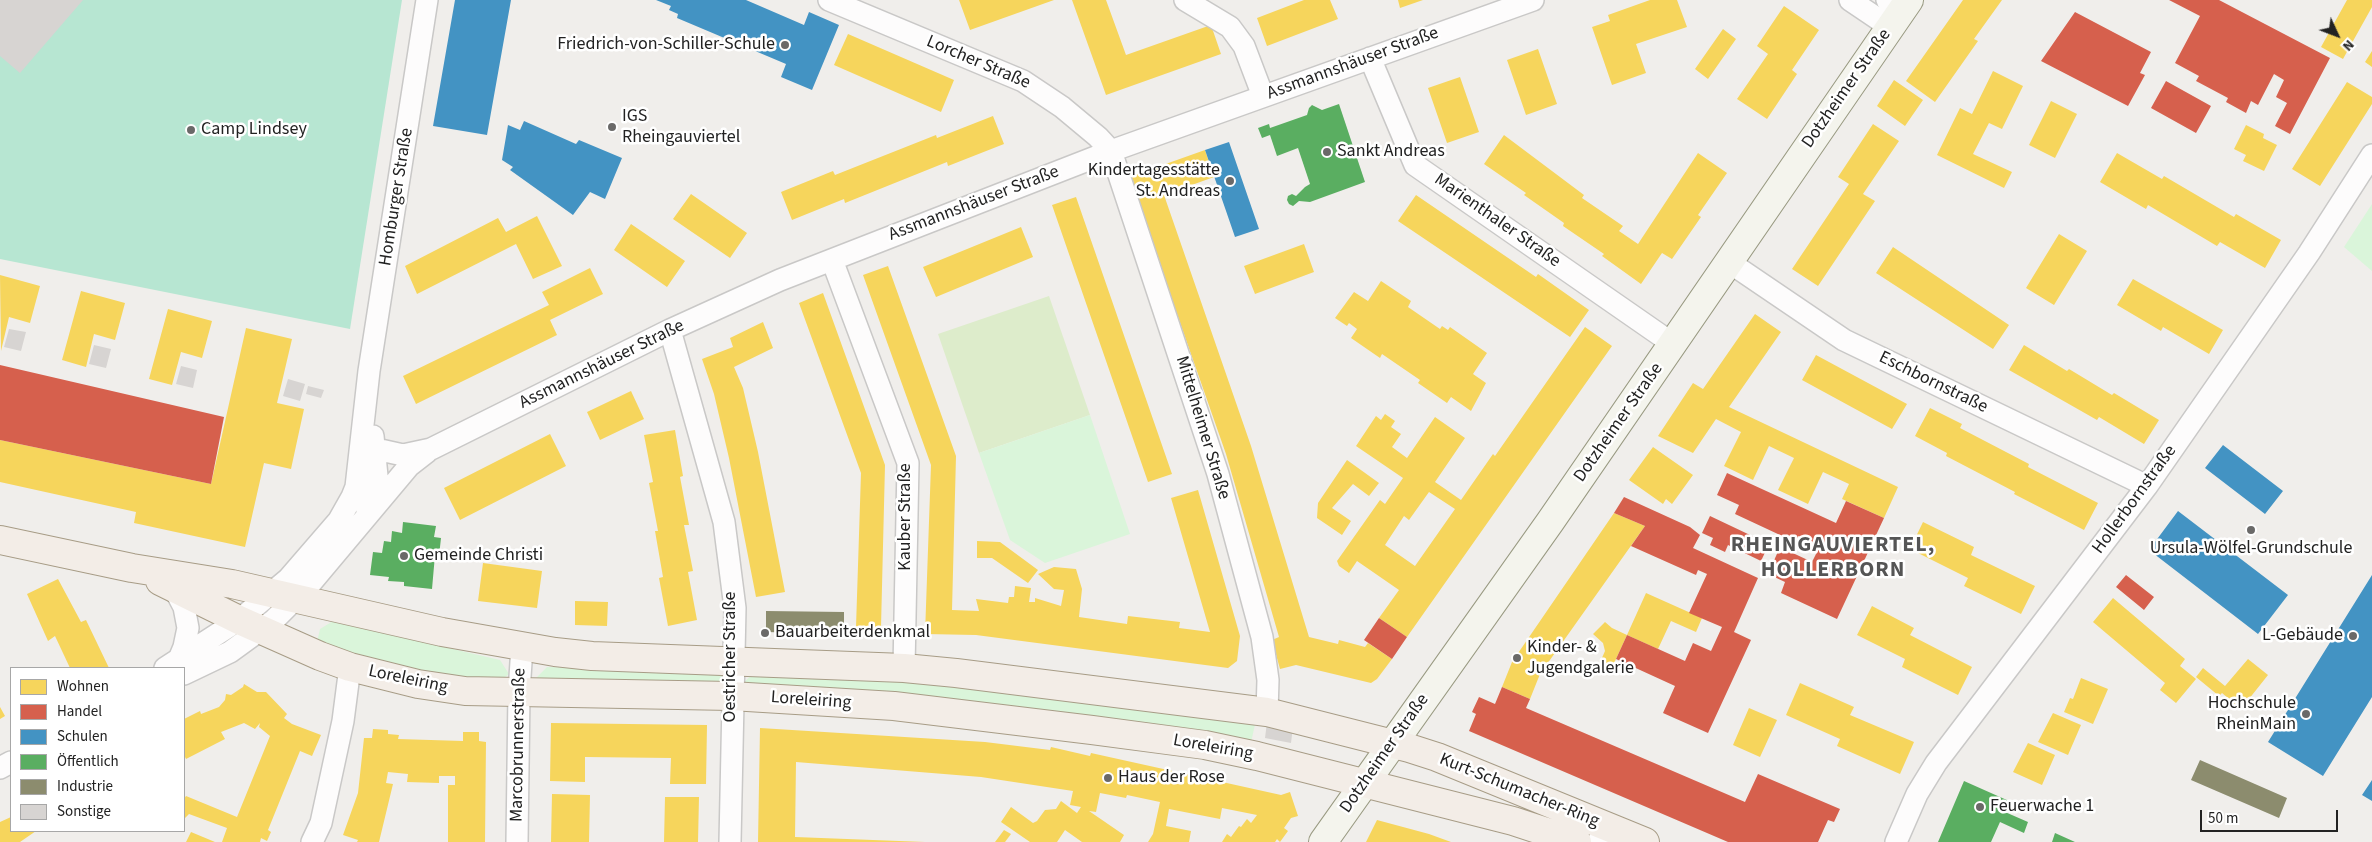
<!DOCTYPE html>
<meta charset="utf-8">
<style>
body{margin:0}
#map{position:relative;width:2372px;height:842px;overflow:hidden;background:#f0eeeb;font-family:"Source Sans 3",sans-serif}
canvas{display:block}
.legend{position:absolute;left:10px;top:667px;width:175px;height:165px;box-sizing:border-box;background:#fff;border:1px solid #a7a7a7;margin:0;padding:6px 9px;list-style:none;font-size:15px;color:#222}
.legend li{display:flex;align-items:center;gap:10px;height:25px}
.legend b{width:25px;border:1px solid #a7a7a7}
.north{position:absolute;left:2312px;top:10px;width:50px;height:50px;-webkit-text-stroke:4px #fff;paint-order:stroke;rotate:133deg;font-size:14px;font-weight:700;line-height:20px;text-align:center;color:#222}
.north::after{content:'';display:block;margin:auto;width:18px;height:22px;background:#222;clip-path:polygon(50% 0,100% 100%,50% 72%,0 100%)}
.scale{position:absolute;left:2200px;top:810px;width:138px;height:22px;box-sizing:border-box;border:2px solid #222;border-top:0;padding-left:6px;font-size:15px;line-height:18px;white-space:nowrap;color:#222;-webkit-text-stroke:4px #fff;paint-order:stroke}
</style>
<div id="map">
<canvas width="2372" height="842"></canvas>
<ul class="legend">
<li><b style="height:14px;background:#f6d55c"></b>Wohnen</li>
<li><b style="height:14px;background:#d6604d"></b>Handel</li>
<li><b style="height:14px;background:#4393c3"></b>Schulen</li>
<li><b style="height:14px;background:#5aae61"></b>Öffentlich</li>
<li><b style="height:14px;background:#8c8c6e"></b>Industrie</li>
<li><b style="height:14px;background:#d7d4d2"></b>Sonstige</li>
</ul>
<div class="north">N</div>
<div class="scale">50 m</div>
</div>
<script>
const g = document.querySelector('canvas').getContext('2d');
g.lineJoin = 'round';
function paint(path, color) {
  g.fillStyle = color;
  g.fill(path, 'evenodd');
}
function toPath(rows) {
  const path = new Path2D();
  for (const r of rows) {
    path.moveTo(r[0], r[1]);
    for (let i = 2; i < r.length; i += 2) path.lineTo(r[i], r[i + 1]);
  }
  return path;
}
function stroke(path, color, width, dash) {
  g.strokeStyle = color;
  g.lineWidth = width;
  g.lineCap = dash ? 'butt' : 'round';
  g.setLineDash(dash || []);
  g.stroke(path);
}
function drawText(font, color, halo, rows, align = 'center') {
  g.font = font + ' "Source Sans 3",sans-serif';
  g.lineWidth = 5;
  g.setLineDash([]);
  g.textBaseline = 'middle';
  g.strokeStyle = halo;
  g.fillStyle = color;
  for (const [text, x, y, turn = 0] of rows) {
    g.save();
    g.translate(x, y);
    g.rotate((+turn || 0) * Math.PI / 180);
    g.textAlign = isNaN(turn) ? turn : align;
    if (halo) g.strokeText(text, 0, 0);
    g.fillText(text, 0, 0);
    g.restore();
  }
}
const grass = toPath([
 [1049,296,1090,415,979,453,938,334]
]);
const park = toPath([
 [2372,204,2372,271,2344,247],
 [1090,415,1130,534,1045,563,1010,540,979,453],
 [333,621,500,660,509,674,494,686,368,662,317,642,320,629],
 [547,667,719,671,728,681,720,691,545,688,536,678],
 [754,673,906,678,1256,720,1250,747,750,691,744,682]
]);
const pitch = toPath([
 [0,0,402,0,350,329,0,259]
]);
const homes = toPath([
 [959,0,1054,0,970,30],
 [1072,0,1106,0,1126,55,1211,25,1221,54,1106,95],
 [1304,0,1330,0,1338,19,1267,46,1257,18],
 [1398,0,1423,0,1400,8],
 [1650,0,1677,0,1687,27,1636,44,1646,73,1612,85,1592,27,1610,21,1608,15],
 [1963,0,2002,0,1974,39,1978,41,1935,102,1906,81],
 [2347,0,2372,0,2372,7,2343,59,2321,47],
 [1784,6,1819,30,1792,70,1797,74,1767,119,1737,99,1768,54,1757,46],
 [1723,29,1736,39,1708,79,1695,69],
 [848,34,954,80,941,112,834,65],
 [1538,49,1557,104,1526,115,1507,60],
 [2372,51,2372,67,2365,62],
 [1993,71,2023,86,2002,129,1989,123,1973,154,2012,172,2004,188,1937,155,1960,108,1972,114],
 [1460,77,1479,132,1447,143,1428,88],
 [1894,80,1923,100,1905,126,1877,106],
 [2347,82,2372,97,2372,104,2320,186,2292,169],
 [2051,101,2077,114,2055,158,2029,145],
 [993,116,1004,144,948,166,947,162,845,203,844,199,792,220,781,192,833,171,835,175,936,135,937,138],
 [1873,124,1899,141,1863,194,1875,201,1818,286,1792,269,1849,184,1838,177],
 [2246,125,2264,134,2263,138,2277,145,2264,171,2243,161,2246,155,2234,149],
 [1504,135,1584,195,1582,198,1623,226,1619,231,1638,244,1698,153,1727,173,1698,215,1701,217,1672,259,1662,253,1641,284,1602,256,1604,254,1563,226,1564,223,1524,195,1526,193,1484,164],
 [1205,150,1214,177,1164,195,1251,446,1309,637,1338,644,1339,640,1365,647,1368,643,1392,659,1377,679,1371,683,1296,665,1280,669,1272,640,1279,637,1226,454,1129,177],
 [2117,153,2162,179,2164,176,2234,217,2236,214,2281,240,2265,268,2220,242,2217,246,2148,205,2146,209,2100,182],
 [691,194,747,233,730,258,673,219],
 [1416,195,1536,277,1538,274,1589,310,1570,337,1398,221],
 [1076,197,1172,474,1148,482,1052,205],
 [537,216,562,266,533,279,516,244,417,294,405,266,498,218,506,232],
 [631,224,685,261,667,287,614,250],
 [1021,227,1033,257,936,297,923,267],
 [2059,234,2087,251,2054,305,2026,288],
 [1304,244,1314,272,1255,294,1244,266],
 [1893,247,2009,325,1993,349,1876,273],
 [888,266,956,456,952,610,979,611,976,599,1008,603,1009,597,1014,597,1015,586,1031,588,1029,602,1035,602,1035,598,1061,606,1064,590,1054,589,1038,574,1054,567,1076,569,1082,589,1079,617,1127,624,1128,616,1180,622,1179,628,1210,632,1171,498,1198,490,1240,636,1237,661,1228,668,976,635,925,634,931,465,863,275],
 [590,268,603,294,550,320,557,335,416,404,403,376,549,305,542,292],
 [0,275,40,286,30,323,9,317,1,351],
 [2133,279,2223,330,2209,354,2163,327,2161,331,2117,305],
 [1381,281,1411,301,1408,307,1440,329,1442,326,1448,330,1450,327,1487,353,1473,374,1486,383,1471,411,1451,397,1447,403,1418,383,1420,380,1382,354,1380,358,1351,338,1357,329,1349,323,1347,326,1335,318,1354,292,1368,301],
 [81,291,125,303,115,340,94,334,86,367,62,360],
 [823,293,885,465,881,627,856,627,861,473,799,303],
 [168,309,212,321,202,358,181,352,172,385,149,379],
 [1755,314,1781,332,1729,407,1898,487,1884,518,1842,499,1849,484,1823,472,1808,504,1778,490,1794,458,1769,446,1753,480,1724,466,1741,432,1716,419,1693,453,1658,436,1693,383,1703,389],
 [763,322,773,348,734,367,743,388,758,452,785,592,756,597,729,458,714,394,702,359,733,347,730,338],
 [1585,327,1612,346,1407,637,1379,618,1399,590,1357,561,1349,573,1339,566,1337,561,1380,500,1385,504,1403,478,1356,446,1376,416,1381,420,1385,414,1395,421,1391,427,1401,434,1392,447,1407,458,1435,417,1465,438,1435,482,1461,500,1493,454,1495,456],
 [1429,492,1455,509,1415,566,1385,545,1404,516,1409,520],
 [246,328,292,339,277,403,304,409,291,469,264,463,245,547,134,523,136,512,0,482,0,440,211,484],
 [2024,345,2067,371,2069,369,2112,395,2114,393,2159,420,2144,444,2099,417,2097,420,2009,370],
 [1816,355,1907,404,1892,429,1802,380],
 [631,391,644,419,600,440,587,412],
 [1930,408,1962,424,1960,428,2029,464,2028,467,2098,503,2084,530,2014,494,2015,492,1946,456,1947,453,1915,436],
 [675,430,683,476,680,477,689,525,684,525,693,571,688,572,697,620,668,626,659,578,663,577,655,531,658,531,649,483,653,482,644,435],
 [550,434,566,466,460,520,444,488],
 [1653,447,1693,475,1672,504,1666,499,1663,504,1629,480],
 [1347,460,1379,483,1369,496,1353,484,1332,508,1351,521,1342,535,1317,518,1318,503],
 [1614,513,1645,526,1540,674,1530,699,1502,687,1512,662],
 [1923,522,1974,547,1971,555,2035,586,2021,614,1964,586,1968,578,1910,549],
 [977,541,1000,542,1038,570,1028,583,992,558,977,558],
 [483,563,542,571,537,608,478,601],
 [58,579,81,622,86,620,109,668,70,668,55,636,48,641,27,594],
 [1646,593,1702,618,1696,632,1671,621,1658,649,1627,635,1610,672,1598,667,1605,651,1603,643,1593,634,1605,622,1612,628,1627,635],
 [2113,598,2185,659,2180,666,2196,679,2176,703,2160,690,2165,683,2093,622],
 [575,601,608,602,607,626,575,625],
 [1872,606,1914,628,1910,635,1972,667,1958,695,1902,667,1905,659,1857,635],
 [2248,659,2268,675,2241,709,2222,693,2219,696,2196,677,2203,668,2225,686],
 [2081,678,2108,689,2093,724,2064,712,2070,698,2073,699],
 [1800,683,1854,707,1850,715,1914,742,1900,774,1837,746,1840,739,1786,715],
 [244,684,257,692,266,692,287,714,284,718,292,724,321,735,312,756,300,751,268,830,271,832,267,841,261,838,260,842,222,842,227,828,189,814,184,819,184,799,186,796,237,817,270,736,259,727,260,723,255,729,244,723,221,732,225,739,186,759,184,755,184,719,200,711,201,714,219,707,225,700,226,694,231,695,243,687],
 [0,707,5,716,0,719],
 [1749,708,1777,720,1760,757,1733,745],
 [2053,713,2081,725,2068,755,2038,742],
 [551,723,707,725,706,784,670,784,671,758,585,757,585,782,550,781],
 [760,728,985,742,1050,750,1051,747,1090,756,1091,753,1281,795,1290,792,1298,816,1291,818,1284,828,1288,831,1280,842,1277,839,1275,842,1222,842,1227,834,1231,837,1239,826,1241,827,1247,819,1251,823,1257,815,1222,808,1220,819,1169,809,1166,826,1191,831,1189,842,1148,842,1153,834,1160,802,1127,795,1126,798,1100,793,1096,812,1089,811,1124,835,1120,842,1082,842,1065,830,1057,842,1030,842,1001,822,1011,807,1033,823,1037,821,1045,810,1056,809,1061,801,1077,813,1081,807,1070,805,1073,791,981,777,796,762,795,837,925,842,758,842],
 [373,729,388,730,388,734,399,735,398,739,463,741,463,732,479,732,479,741,486,742,485,842,448,842,448,785,455,785,455,776,439,776,439,783,407,782,408,774,388,772,386,783,393,784,379,842,357,842,358,840,343,835,358,793,364,738,372,738],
 [2028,743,2055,755,2042,785,2013,772],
 [552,794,590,795,589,842,551,842],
 [665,797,699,797,698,842,664,842],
 [11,817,11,831,36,831,20,842,0,842,0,822],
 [1377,820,1429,834,1451,842,1366,842],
 [1004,830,1011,834,1005,842,995,842],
 [191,832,215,842,186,842]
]);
const shops = toPath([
 [2169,0,2219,0,2330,58,2290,134,2275,126,2287,103,2276,97,2284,80,2274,74,2258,105,2251,101,2246,113,2226,102,2228,98,2196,81,2199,76,2175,63,2200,16],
 [2075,12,2151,52,2140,73,2145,75,2128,106,2041,61],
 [2166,81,2211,106,2196,133,2151,108],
 [0,365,224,417,211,484,0,440],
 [1727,473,1836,523,1846,501,1884,518,1837,619,1781,593,1785,582,1768,574,1780,547,1812,562,1820,546,1798,536,1795,542,1735,514,1739,505,1717,495],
 [1624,497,1690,527,1700,535,1693,548,1758,578,1734,632,1751,640,1708,733,1663,713,1675,686,1616,659,1627,635,1685,661,1693,643,1711,651,1722,627,1689,613,1707,574,1698,570,1696,575,1631,546,1645,526,1614,513],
 [1710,516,1769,544,1761,561,1728,545,1725,552,1710,545,1713,538,1702,533],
 [2126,575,2154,597,2144,610,2116,587],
 [1379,618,1407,637,1392,659,1364,640],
 [1502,687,1530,699,1526,708,1745,802,1758,774,1840,809,1834,822,1828,820,1818,842,1728,842,1469,731,1476,714,1472,712,1479,697,1495,704]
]);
const schools = toPath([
 [455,0,511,0,487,135,433,126],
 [656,0,746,0,804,25,809,12,839,25,812,90,781,77,786,64,677,18,678,14,669,10,671,6],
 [524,121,576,144,579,140,622,158,605,199,590,192,573,215,510,170,513,167,502,160,508,125,520,130],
 [1229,142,1259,229,1235,237,1205,150],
 [2223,445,2283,491,2265,514,2205,468],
 [2178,511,2288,595,2258,634,2149,550],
 [2372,575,2372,697,2323,776,2268,742],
 [2372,780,2372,801,2362,795]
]);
const public = toPath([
 [1339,104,1365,182,1310,202,1299,201,1293,206,1289,204,1287,200,1288,196,1292,194,1296,196,1305,187,1310,184,1298,148,1277,156,1270,135,1262,138,1258,128,1269,124,1270,128,1307,115,1309,108,1312,105,1322,110],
 [403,522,436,526,434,537,441,538,439,556,435,555,432,589,404,586,404,582,388,581,389,577,370,575,373,552,382,553,384,541,391,542,392,531,402,533],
 [1964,781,2009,801,2005,812,2028,822,2024,833,2000,822,1991,842,1938,842],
 [2055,833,2075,842,2052,842]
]);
const industry = toPath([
 [766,611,844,612,844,634,766,632],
 [2200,760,2287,798,2279,818,2191,780]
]);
const building = toPath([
 [0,0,83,0,20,73,0,56],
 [9,329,26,332,21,351,4,347],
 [94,345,111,349,106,368,89,364],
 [181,366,197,370,193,388,176,384],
 [288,379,305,384,300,401,283,396],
 [308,386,324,390,321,398,306,394],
 [1267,722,1293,727,1291,743,1265,738]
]);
const minor = toPath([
 [829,0,1023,81,1062,107,1098,137,1111,151,1218,474,1262,637,1268,680,1267,712],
 [1185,0,1230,27,1244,46,1263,96],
 [1850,0,1890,27],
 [1887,0,1902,10],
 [1370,58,1415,165,1673,344],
 [832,260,908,463,904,668],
 [1729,262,1844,340,2147,486],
 [670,330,724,522,735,608,730,842],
 [376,449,403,455,431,449,670,330,780,280,1111,151,1533,0],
 [367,511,373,498,377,476,373,436],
 [174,588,184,607,188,628,184,647,179,659],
 [165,668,239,620,288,579,339,520,352,497,356,487,369,371,427,0],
 [184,674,230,652,274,620,310,584,409,466,427,452],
 [0,768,11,762],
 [312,842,321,823,343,721,350,667],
 [517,842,519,692,522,647],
 [1598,842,1605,826],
 [1896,842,1917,794,1936,763,2147,486,2309,253,2372,155]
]);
const secondary = toPath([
 [1323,842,1550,522,1909,0]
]);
const primary = toPath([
 [0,540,132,568,232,584,442,632,555,652,592,656,904,668,956,673,1267,712,1409,748,1437,757,1645,842],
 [160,581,239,620,320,656,350,667,418,684,465,691,731,696,894,706,1092,730,1205,745,1257,756,1513,821,1577,842]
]);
const markers = [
 [785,45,5,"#6a6968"],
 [612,127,5,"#6a6968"],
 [191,130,5,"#6a6968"],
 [1327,152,5,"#6a6968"],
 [1230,181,5,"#6a6968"],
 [2251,530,5,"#6a6968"],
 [404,556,5,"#6a6968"],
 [765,633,5,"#6a6968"],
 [2353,636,5,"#6a6968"],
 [1517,658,5,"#6a6968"],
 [2306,714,5,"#6a6968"],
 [1108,778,5,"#6a6968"],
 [1980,807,5,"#6a6968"]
];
const poiNames = [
 ["Friedrich-von-Schiller-Schule",775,45,"right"],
 ["IGS",622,117],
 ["Rheingauviertel",622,138],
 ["Camp Lindsey",201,130],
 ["Sankt Andreas",1337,152],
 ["Kindertagesstätte",1220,171,"right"],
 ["St. Andreas",1220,192,"right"],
 ["Ursula-Wölfel-Grundschule",2251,549,"center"],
 ["Gemeinde Christi",414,556],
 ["Bauarbeiterdenkmal",775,633],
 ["L-Gebäude",2343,636,"right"],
 ["Kinder- &",1527,648],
 ["Jugendgalerie",1527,669],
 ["Hochschule",2296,704,"right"],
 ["RheinMain",2296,725,"right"],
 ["Haus der Rose",1118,778],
 ["Feuerwache 1",1990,807]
];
const streetNames = [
 ["Lorcher Straße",978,63,23],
 ["Assmannshäuser Straße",1353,64,-20],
 ["Dotzheimer Straße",1847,89,-55],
 ["Homburger Straße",397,197,-81],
 ["Assmannshäuser Straße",974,204,-21],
 ["Marienthaler Straße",1497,221,35],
 ["Assmannshäuser Straße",602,365,-26],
 ["Eschbornstraße",1933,383,26],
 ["Dotzheimer Straße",1619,423,-55],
 ["Mittelheimer Straße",1202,428,73],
 ["Hollerbornstraße",2135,500,-54],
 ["Kauber Straße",906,517,-90],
 ["Oestricher Straße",731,657,-90],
 ["Loreleiring",408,680,12],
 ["Loreleiring",811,701,4],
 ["Marcobrunnerstraße",519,745,-89],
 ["Loreleiring",1213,748,10],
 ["Dotzheimer Straße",1385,754,-55],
 ["Kurt-Schumacher-Ring",1519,791,22]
];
const districtNames = [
 ["RHEINGAUVIERTEL,",1833,546],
 ["HOLLERBORN",1833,571]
];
paint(grass, '#ddeccb');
paint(park, '#daf5da');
paint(pitch, '#b7e6d2');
paint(homes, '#f6d55c');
paint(shops, '#d6604d');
paint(schools, '#4393c3');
paint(public, '#5aae61');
paint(industry, '#8c8c6e');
paint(building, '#d7d4d2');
stroke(minor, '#c9c8c7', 24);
stroke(secondary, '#999a82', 30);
stroke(primary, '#a79c86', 30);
stroke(minor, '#fdfcfc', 21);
stroke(secondary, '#f4f4ed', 28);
stroke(primary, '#f3ede7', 28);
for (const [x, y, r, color] of markers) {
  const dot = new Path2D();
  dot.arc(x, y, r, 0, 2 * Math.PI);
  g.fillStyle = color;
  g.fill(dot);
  stroke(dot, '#fff', 2);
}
drawText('18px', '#222', '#fff', poiNames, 'left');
drawText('18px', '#222', '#fff', streetNames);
g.letterSpacing = '1px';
drawText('bold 22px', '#555', '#fff', districtNames);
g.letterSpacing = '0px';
</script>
